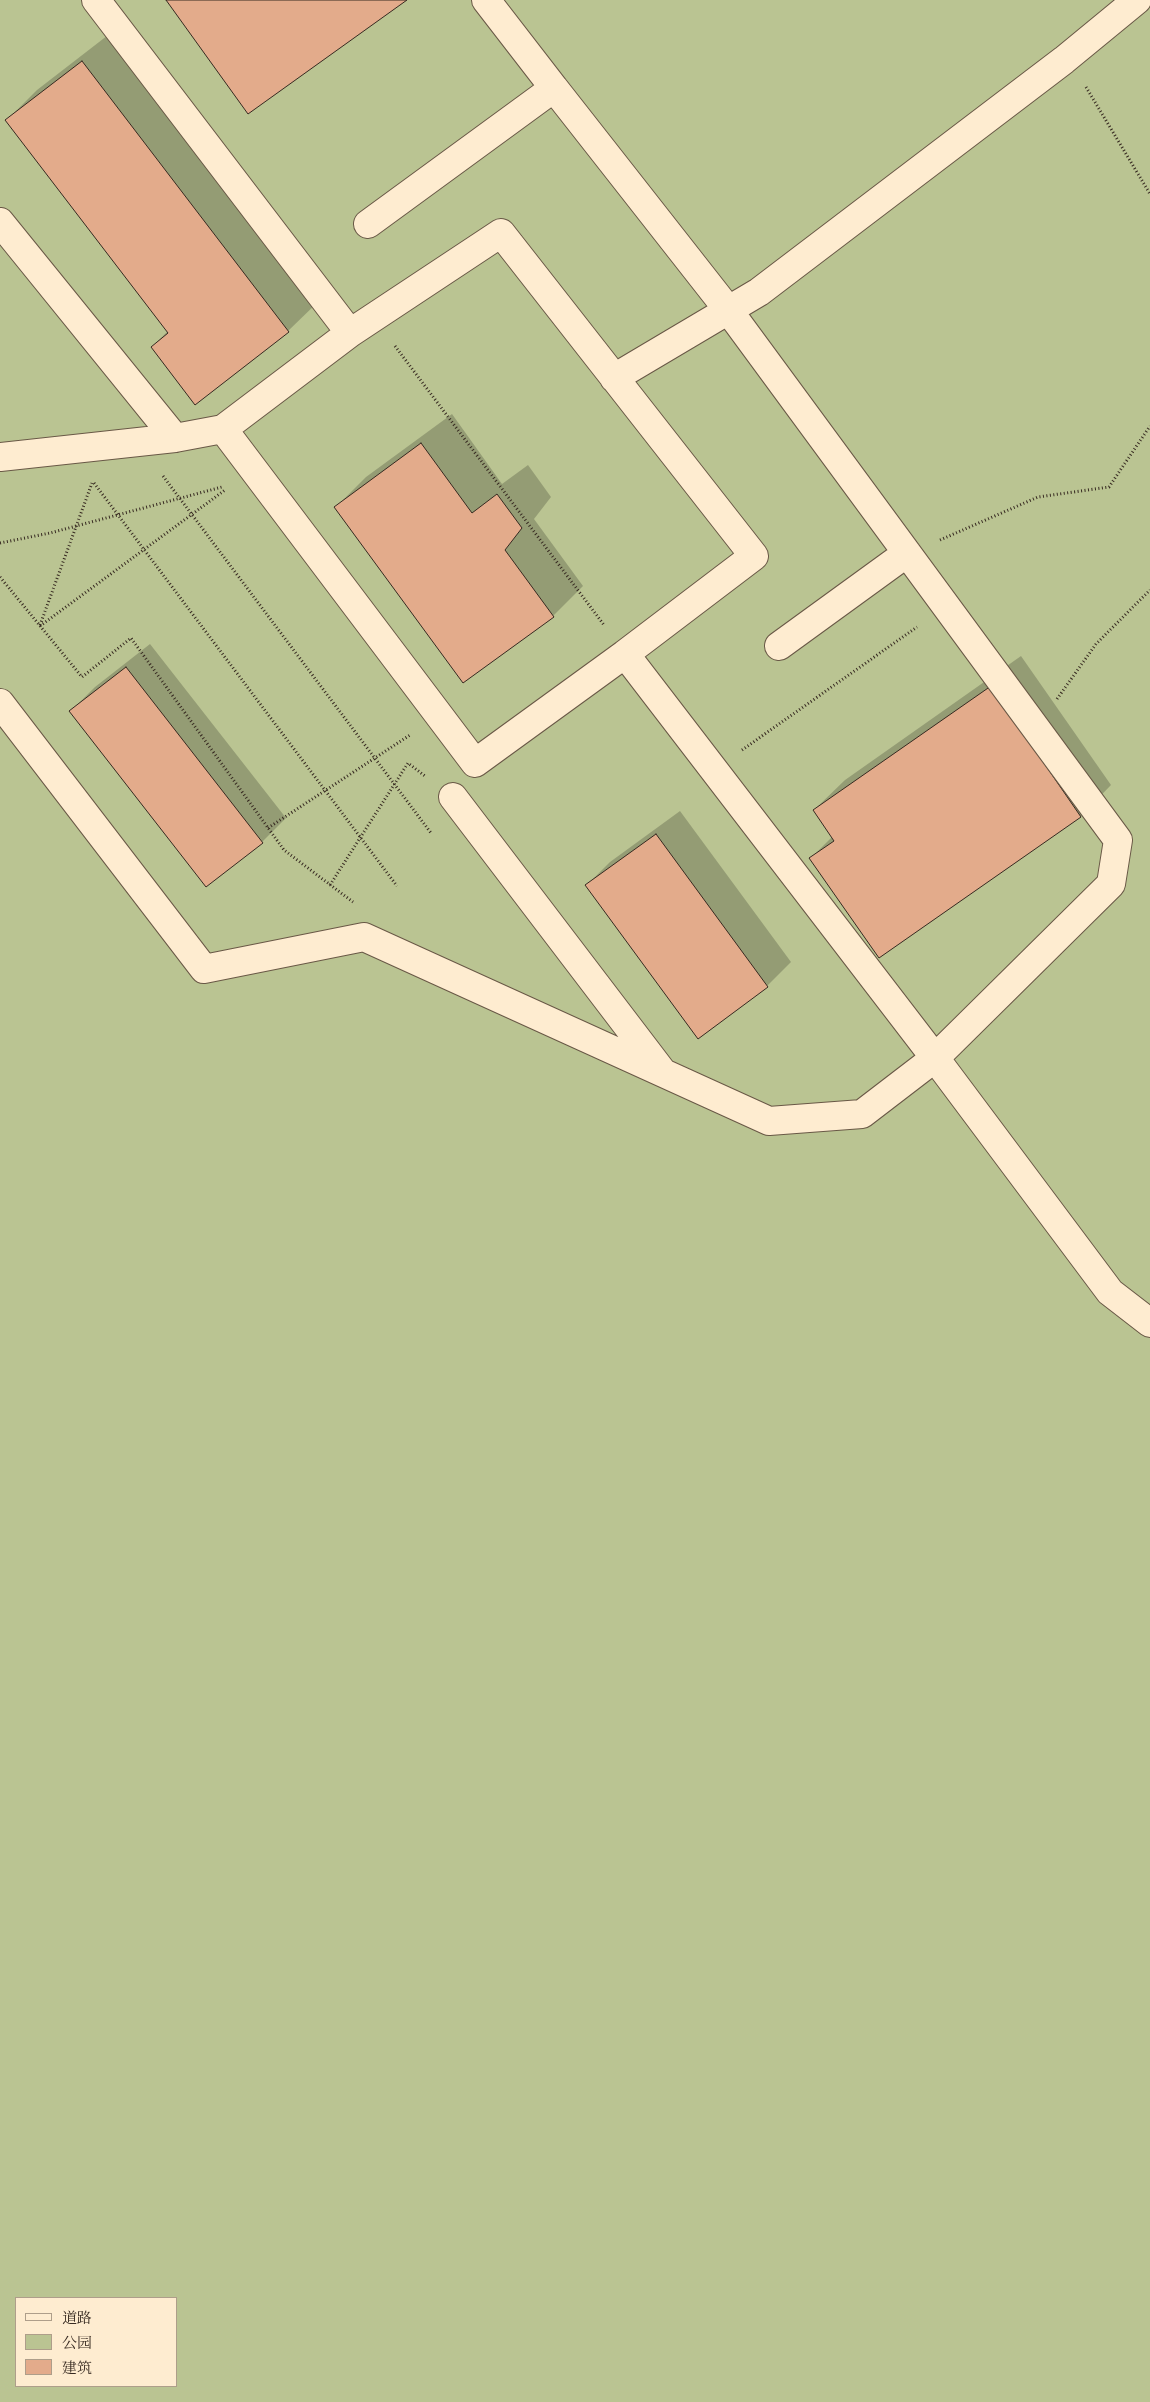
<!DOCTYPE html>
<meta charset="utf-8">
<style>
body{margin:0}
#map{position:relative;width:1150px;height:2402px;overflow:hidden;background:#fee2b7;font-family:"IM FELL Double Pica","Noto Serif SC",serif}
canvas{display:block}
.legend{position:absolute;left:15px;top:2297px;width:162px;height:90px;box-sizing:border-box;background:#feecd0;border:1px solid #ae9e8a;margin:0;padding:6px 9px;list-style:none;font-size:15px;color:#372a21}
.legend li{display:flex;align-items:center;gap:10px;height:25px}
.legend b{width:25px;border:1px solid #ae9e8a}
</style>
<div id="map">
<canvas width="1150" height="2402"></canvas>
<ul class="legend">
<li><b style="height:6px;background:#feecd0"></b>道路</li>
<li><b style="height:14px;background:#bac492"></b>公园</li>
<li><b style="height:14px;background:#e3ab8b"></b>建筑</li>
</ul>
</div>
<script>
const g = document.querySelector('canvas').getContext('2d');
g.lineJoin = 'round';
function paint(path, color) {
  g.fillStyle = color;
  g.fill(path, 'evenodd');
}
function toPath(rows) {
  const path = new Path2D();
  for (const r of rows) {
    path.moveTo(r[0], r[1]);
    for (let i = 2; i < r.length; i += 2) path.lineTo(r[i], r[i + 1]);
  }
  return path;
}
function stroke(path, color, width, dash) {
  g.strokeStyle = color;
  g.lineWidth = width;
  g.lineCap = dash ? 'butt' : 'round';
  g.setLineDash(dash || []);
  g.stroke(path);
}
const green = toPath([
 [0,0,1150,0,1150,2402,0,2402],
 [16,2298,176,2298,176,2386,16,2386]
]);
const shadow = toPath([
 [112,32,319,301,288,331,152,347,168,331,7,120,37,90],
 [452,414,502,484,528,465,551,497,534,519,583,586,553,616,336,507,366,477],
 [150,644,286,818,262,842,207,885,71,711,95,687],
 [1021,656,1111,785,1081,816,879,956,811,858,832,837,814,810,845,780],
 [680,811,791,962,767,986,587,885,610,862]
]);
const building = toPath([
 [166,0,407,0,248,114,166,0],
 [82,61,289,332,195,405,151,347,168,333,5,120,82,61],
 [421,443,472,513,497,494,522,528,505,550,554,617,463,683,334,507,421,443],
 [126,667,263,843,206,887,69,711,126,667],
 [991,686,1081,817,879,958,809,858,834,841,813,810,991,686],
 [656,834,768,987,698,1039,585,885,656,834]
]);
const path = toPath([
 [1086,87,1150,194],
 [395,346,604,625],
 [163,476,431,833],
 [94,483,397,886],
 [940,540,1038,497,1109,487,1150,426],
 [0,543,50,533,222,487],
 [0,577,82,677,131,638,284,850,353,902],
 [40,625,92,483],
 [40,626,225,490],
 [1057,699,1096,644,1150,590],
 [742,750,917,627],
 [268,828,410,735],
 [330,885,408,763,425,776]
]);
const minor = toPath([
 [96,0,350,333,501,233,754,556,625,654,935,1058,1111,884,1118,840,729,311,554,88,368,224],
 [486,0,554,88],
 [0,222,175,438],
 [350,333,223,429,475,763,625,654],
 [614,378,759,292,1064,60,1137,0],
 [0,457,175,438,223,429],
 [779,646,907,553],
 [0,703,204,969,364,937,769,1121,862,1114,935,1058,1110,1292,1150,1323],
 [453,797,661,1070]
]);
paint(green, '#bac492');
paint(shadow, '#0003');
paint(building, '#e3ab8b');
stroke(building, '#372a21', 1);
stroke(minor, '#695846', 30);
stroke(path, '#372a21', 3, [1, 2.5]);
stroke(minor, '#feecd0', 28);
</script>
